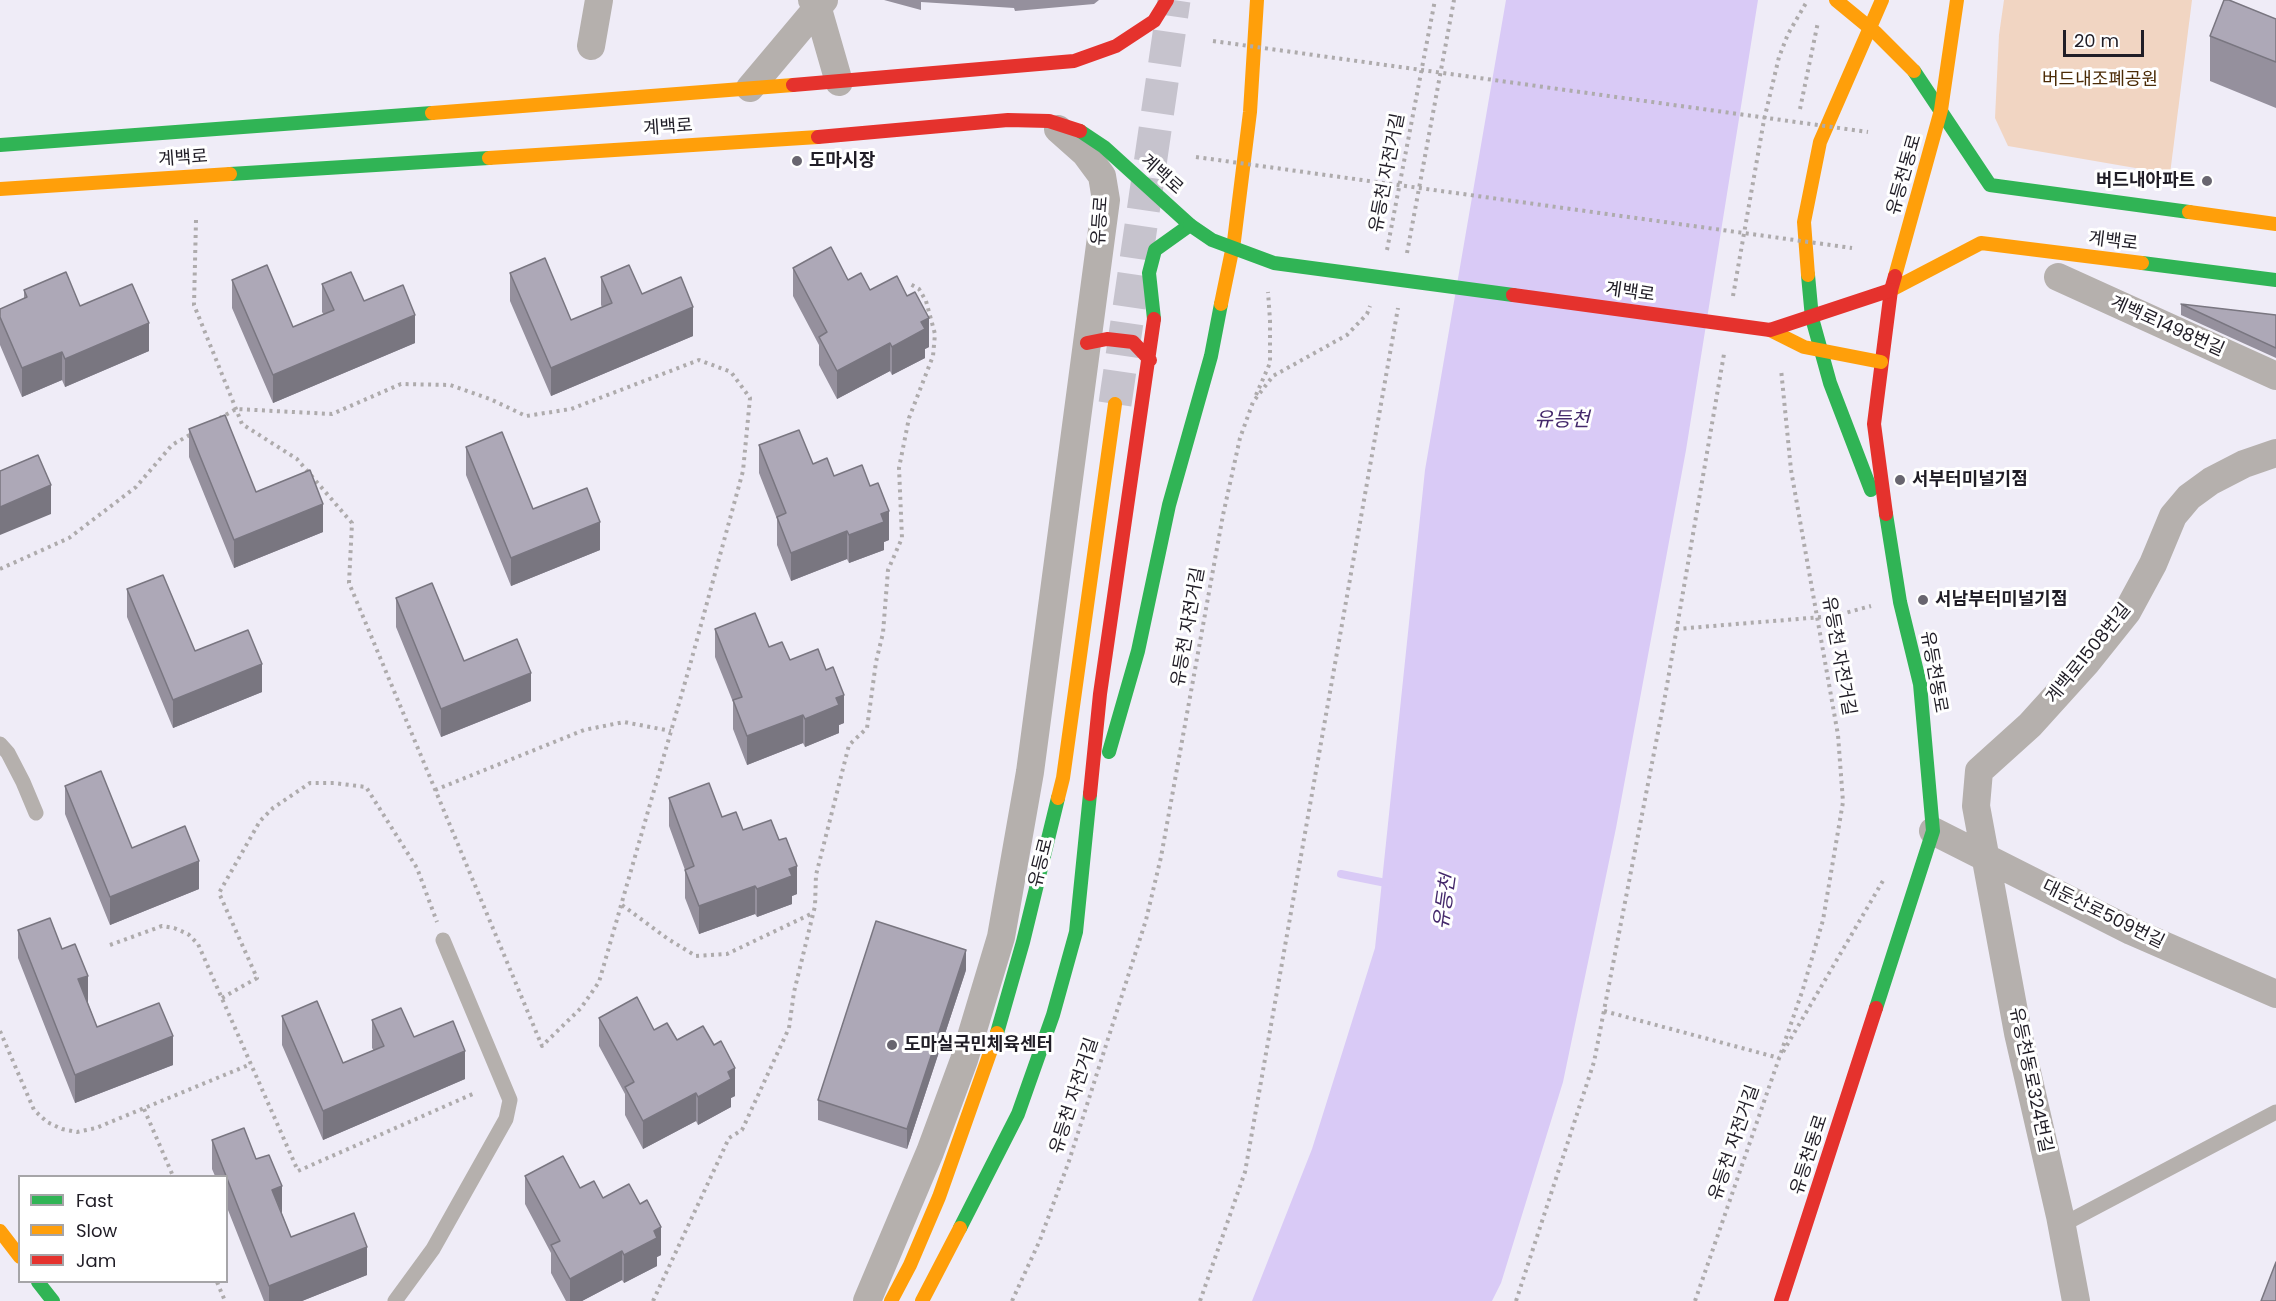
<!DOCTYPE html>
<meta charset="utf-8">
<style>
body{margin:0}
#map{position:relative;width:2276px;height:1301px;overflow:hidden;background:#efecf7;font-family:Poppins,sans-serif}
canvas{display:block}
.legend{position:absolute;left:18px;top:1175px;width:210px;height:108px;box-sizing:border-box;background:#fff;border:2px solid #a6a5a8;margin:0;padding:8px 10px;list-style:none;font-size:18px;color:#201d26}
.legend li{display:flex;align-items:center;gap:12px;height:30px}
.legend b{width:30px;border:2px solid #a6a5a8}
.scale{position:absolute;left:2063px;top:30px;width:81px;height:27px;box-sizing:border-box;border:3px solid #201d26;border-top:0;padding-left:8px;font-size:18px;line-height:21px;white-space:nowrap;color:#201d26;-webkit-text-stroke:4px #fff;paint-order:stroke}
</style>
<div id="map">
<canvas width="2276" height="1301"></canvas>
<ul class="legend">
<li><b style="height:8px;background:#30b455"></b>Fast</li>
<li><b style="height:8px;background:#ff9f0a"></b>Slow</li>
<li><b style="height:8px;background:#e5322d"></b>Jam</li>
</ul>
<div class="scale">20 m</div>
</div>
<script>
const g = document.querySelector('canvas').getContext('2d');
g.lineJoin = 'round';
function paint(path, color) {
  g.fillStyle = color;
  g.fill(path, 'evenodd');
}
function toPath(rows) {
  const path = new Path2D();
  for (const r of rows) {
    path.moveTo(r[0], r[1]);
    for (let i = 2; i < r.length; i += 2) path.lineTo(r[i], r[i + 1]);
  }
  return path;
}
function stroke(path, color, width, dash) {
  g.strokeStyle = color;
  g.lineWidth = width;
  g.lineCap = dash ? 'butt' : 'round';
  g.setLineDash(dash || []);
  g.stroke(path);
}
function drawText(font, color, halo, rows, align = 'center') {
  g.font = font + ' Poppins,"Noto Sans KR",sans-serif';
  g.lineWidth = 6;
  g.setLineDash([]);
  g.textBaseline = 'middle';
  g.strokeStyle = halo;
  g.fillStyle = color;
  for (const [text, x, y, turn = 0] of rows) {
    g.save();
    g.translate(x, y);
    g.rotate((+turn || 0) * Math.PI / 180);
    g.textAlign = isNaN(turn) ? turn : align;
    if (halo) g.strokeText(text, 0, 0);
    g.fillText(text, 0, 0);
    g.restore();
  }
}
const green = toPath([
 [2004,0,2192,0,2170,174,2008,146,1995,118,1999,35]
]);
const water = toPath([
 [1506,0,1758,0,1686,450,1616,828,1563,1082,1501,1283,1492,1301,1252,1301,1312,1149,1375,948,1425,470]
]);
const stream = toPath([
 [1341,874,1391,884]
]);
const primaryTunnel = toPath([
 [1115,404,1174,0]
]);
const path = toPath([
 [1800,109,1818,22],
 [196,220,194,305,236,409,242,424,297,459,352,523,349,583,542,1046,581,1008,599,982,690,665,743,471,750,398,731,372,699,360,571,409,526,416,490,399,450,385,401,384,332,414,236,409,220,418],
 [1387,250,1435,0],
 [1407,253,1454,0],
 [1733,296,1764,120,1779,57,1788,34,1806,3],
 [1256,395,1270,363,1270,320,1268,292],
 [0,569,69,538,136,487,172,445,193,433],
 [1676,629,1834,616,1871,606],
 [435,790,584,730,624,722,671,731],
 [622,905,668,939,696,956,727,954,813,913],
 [110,945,162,926,174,928,188,934,198,944,298,1171,475,1093],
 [222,998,257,978,219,893,260,821,273,808,310,783,334,783,366,787,417,868,437,922],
 [1604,1011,1779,1058],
 [0,1031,34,1110,47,1122,62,1129,77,1132,96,1128,251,1064],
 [1783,1052,1884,879],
 [144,1109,173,1176],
 [217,1282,225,1301],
 [653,1301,729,1138,742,1130,789,1028,794,992,815,906,816,875,849,745,867,728,876,662,883,633,888,570,902,538,899,468,909,418,933,356,935,334,926,301,919,289,910,284],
 [1012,1301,1040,1240,1069,1161,1146,920,1161,857,1223,515,1240,438,1253,402,1273,376,1347,335,1367,314,1370,306],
 [1200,1301,1245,1172,1398,308],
 [1516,1301,1594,1062,1666,691,1724,354],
 [1695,1301,1803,989,1823,920,1843,802,1838,735,1791,470,1781,369]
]);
const lane = toPath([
 [0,744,8,753,23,782,36,813],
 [2062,1225,2276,1112],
 [395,1301,433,1249,506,1119,510,1100,443,940]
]);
const street = toPath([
 [812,0,818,9,839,82],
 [591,46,599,0],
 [750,88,824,0],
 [2058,277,2276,376],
 [1933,831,2131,931,2276,994],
 [867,1301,930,1152,964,1060,1001,937,1030,772,1106,200,1102,176,1085,153,1058,129],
 [2076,1301,2060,1216,2018,1033,1976,806,1979,771,2030,725,2087,662,2127,612,2153,564,2173,516,2189,497,2211,481,2244,464,2276,453]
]);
const fast = toPath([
 [1914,71,1990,185,2189,212],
 [1080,131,1104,147,1190,225,1155,250,1149,273,1154,319],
 [0,145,432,113],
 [230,174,489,158],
 [2142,263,2276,280],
 [1808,275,1812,318,1830,383,1871,490],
 [1109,752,1138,651,1169,505,1211,356,1221,304],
 [1876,1008,1933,831,1920,684,1900,602,1886,514],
 [997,1033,1023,942,1058,798],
 [960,1228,1018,1114,1053,1015,1076,932,1090,794],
 [38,1282,53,1301]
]);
const slow = toPath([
 [432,113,793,85],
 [489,158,818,137],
 [0,189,230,174],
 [2189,212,2276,224],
 [1808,275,1804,222,1820,142,1882,0],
 [1895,276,1941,110,1957,0],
 [1891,290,1981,243,2142,263],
 [1221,304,1234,241,1250,112,1257,0],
 [1058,798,1063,778,1115,404],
 [0,1231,20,1257],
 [891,1301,910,1265,939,1197,997,1033],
 [922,1301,960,1228]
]);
const jam = toPath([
 [793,85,1074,61,1116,46,1154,21,1167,0],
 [818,137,1008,120,1049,121,1080,131],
 [1087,343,1107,339,1133,342,1150,360],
 [1886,514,1874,424,1891,290,1895,276],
 [1090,794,1100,694,1154,319],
 [1781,1301,1876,1008]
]);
const pathBridge = toPath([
 [1213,41,1868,132],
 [1196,157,1852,248]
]);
const fastBridge = toPath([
 [1190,225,1212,240,1274,263,1513,295]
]);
const slowBridge = toPath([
 [1836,0,1876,33,1914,71],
 [1770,330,1804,347,1881,362]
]);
const jamBridge = toPath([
 [1513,295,1770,330,1891,290]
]);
const wall = toPath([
 [884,0,1099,0,1094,4,1015,11,1014,8,921,2,921,10],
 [2276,19,2276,108,2210,81,2210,36],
 [793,268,848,280,870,290,929,347,925,349,925,358,892,375,890,371,837,399,819,365,819,345,793,296],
 [510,273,571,320,602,307,601,305,601,277,642,294,693,336,551,396,510,301],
 [232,280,293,327,324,315,322,312,322,284,364,301,415,343,273,403,232,308],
 [24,290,80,306,149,351,65,387,62,380,22,397,0,345,0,309,24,299],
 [2181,304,2276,315,2276,358,2181,315],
 [189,429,256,492,323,532,234,568,189,457],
 [759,445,813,464,834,476,889,540,884,542,884,550,849,563,847,559,791,581,777,545,777,519,759,473],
 [466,447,533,509,600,550,511,586,466,475],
 [127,589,195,651,262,692,173,728,127,617],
 [396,598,464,661,531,701,441,737,396,627],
 [715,629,769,647,790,660,844,723,839,725,839,733,805,747,803,743,747,765,733,729,733,702,715,657],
 [65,786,132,848,199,889,110,925,65,814],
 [669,798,722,817,743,830,797,894,792,896,792,904,757,917,755,914,699,934,685,898,685,870,669,826],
 [18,930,62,949,88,1003,97,1027,173,1065,75,1103,18,958],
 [966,970,907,1149,818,1120,818,1100],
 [282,1016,343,1063,374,1051,372,1048,372,1020,414,1037,465,1079,323,1140,282,1045],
 [599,1018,654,1030,677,1040,735,1096,731,1098,731,1107,698,1125,696,1121,643,1149,625,1115,625,1094,599,1046],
 [212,1140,256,1159,282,1214,291,1237,367,1275,302,1301,264,1301,226,1205,226,1176,215,1176,212,1169],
 [525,1176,580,1188,603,1198,661,1255,657,1257,657,1266,624,1283,622,1280,582,1301,566,1301,551,1273,551,1253,525,1204]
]);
const shadedWall = toPath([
 [693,307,693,336,551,396,551,368],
 [415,315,415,343,273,403,273,375],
 [929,318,929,347,925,349,925,358,892,375,892,347,921,322],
 [149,323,149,351,65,387,65,359],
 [890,343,890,371,837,399,837,371],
 [62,352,62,380,22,397,22,368],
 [51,485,51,514,0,535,0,507],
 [323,504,323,532,234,568,234,540],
 [889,511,889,540,884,542,884,550,849,563,849,535,881,514],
 [600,522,600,550,511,586,511,558],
 [847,531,847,559,791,581,791,553],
 [262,664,262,692,173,728,173,700],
 [531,673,531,701,441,737,441,709],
 [844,695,844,723,839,725,839,733,805,747,805,719,836,698],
 [803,715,803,743,747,765,747,736],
 [199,861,199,889,110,925,110,897],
 [797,866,797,894,792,896,792,904,757,917,757,889,789,869],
 [755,886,755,914,699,934,699,906],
 [966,950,966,970,907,1149,907,1129],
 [88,976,88,1004,78,979],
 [173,1036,173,1065,75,1103,75,1075],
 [465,1051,465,1079,323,1140,323,1111],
 [735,1068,735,1096,731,1098,731,1107,698,1125,698,1097,728,1072],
 [696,1093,696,1121,643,1149,643,1121],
 [282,1186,282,1214,272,1190],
 [661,1227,661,1255,657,1257,657,1266,624,1283,624,1255,654,1231],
 [367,1247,367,1275,302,1301,269,1301,269,1286],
 [622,1251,622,1280,582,1301,570,1301,570,1279]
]);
const building = toPath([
 [2224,0,2229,0,2276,19,2276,62,2210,36,2224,0],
 [831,247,848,280,861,273,870,290,897,276,907,296,915,292,929,318,921,322,925,329,892,347,890,343,837,371,819,337,827,332,793,268,831,247],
 [545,258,571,320,612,303,601,277,629,265,642,294,681,277,693,307,551,368,510,273,545,258],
 [267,265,293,327,334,310,322,284,351,272,364,301,403,285,415,315,273,375,232,280,267,265],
 [66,272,80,306,132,284,149,323,65,359,62,352,22,368,0,317,0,309,27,297,24,290,66,272],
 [2181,304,2276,315,2276,348,2181,304],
 [225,415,256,492,310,470,323,504,234,540,189,429,225,415],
 [799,430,813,464,827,458,834,476,862,465,870,486,878,483,889,511,881,514,884,522,849,535,847,531,791,553,777,517,786,513,759,445,799,430],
 [502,432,533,509,587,488,600,522,511,558,466,447,502,432],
 [38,455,51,485,0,507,0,471,38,455],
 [163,575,195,651,248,630,262,664,173,700,127,589,163,575],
 [432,583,464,661,517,639,531,673,441,709,396,598,432,583],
 [755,613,769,647,782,642,790,660,818,649,826,670,833,667,844,695,836,698,839,705,805,719,803,715,747,736,733,700,742,697,715,629,755,613],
 [101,771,132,848,185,826,199,861,110,897,65,786,101,771],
 [709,783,722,817,736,812,743,830,771,820,779,840,786,838,797,866,789,869,792,876,757,889,755,886,699,906,685,870,694,866,669,798,709,783],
 [50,918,62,949,75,944,88,976,78,979,97,1027,159,1003,173,1036,75,1075,18,930,50,918],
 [876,921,966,950,907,1129,818,1100,876,921],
 [637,997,654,1030,667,1023,677,1040,703,1026,714,1045,721,1041,735,1068,728,1072,731,1079,698,1097,696,1093,643,1121,625,1087,634,1082,599,1018,637,997],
 [317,1001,343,1063,384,1046,372,1020,401,1008,414,1037,453,1021,465,1051,323,1111,282,1016,317,1001],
 [244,1128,256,1159,269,1155,282,1186,272,1190,291,1237,354,1213,367,1247,269,1286,212,1140,244,1128],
 [563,1156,580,1188,594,1181,603,1198,629,1184,640,1204,647,1200,661,1227,654,1231,657,1238,624,1255,622,1251,570,1279,551,1245,560,1241,525,1176,563,1156],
 [2276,1262,2276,1301,2261,1301,2276,1262]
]);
const markers = [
 [797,161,6,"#68656f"],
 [2207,181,6,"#68656f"],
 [1900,480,6,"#68656f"],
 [1923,600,6,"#68656f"],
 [892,1045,6,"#68656f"]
];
const parkNames = [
 ["버드내조폐공원",2100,80]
];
const streetNames = [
 ["계백로",668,128,-4],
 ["계백로",183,159,-4],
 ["유등천 자전거길",1388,173,-79],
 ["계백로",1161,175,42],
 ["유등천동로",1905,175,-74],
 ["유등로",1101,221,-86],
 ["계백로",2113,242,7],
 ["계백로",1630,293,8],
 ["계백로1498번길",2167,327,24],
 ["유등천 자전거길",1189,627,-80],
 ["계백로1508번길",2089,654,-51],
 ["유등천 자전거길",1838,656,80],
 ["유등천동로",1933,672,80],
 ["유등로",1042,863,-76],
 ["대둔산로509번길",2103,915,26],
 ["유등천동로324번길",2030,1080,78],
 ["유등천 자전거길",1075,1096,-72],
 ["유등천 자전거길",1735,1143,-71],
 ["유등천동로",1810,1155,-72]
];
const poiNames = [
 ["도마시장",809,161],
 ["버드내아파트",2195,181,"right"],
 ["서부터미널기점",1912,480],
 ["서남부터미널기점",1935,600],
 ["도마실국민체육센터",904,1045]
];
const waterNames = [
 ["유등천",1562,421],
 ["유등천",1446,902,-82]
];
paint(green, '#f1d5c2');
paint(water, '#d9caf6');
stroke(stream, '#d9caf6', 8);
stroke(primaryTunnel, '#c6c3cd', 33, [33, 16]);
stroke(path, '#aeabac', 4, [3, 4.5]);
stroke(lane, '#b5b0ad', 15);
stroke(street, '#b5b0ad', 28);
stroke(fast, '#30b455', 14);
stroke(slow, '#ff9f0a', 14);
stroke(jam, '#e5322d', 14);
stroke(pathBridge, '#aeabac', 4, [3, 4.5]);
stroke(fastBridge, '#30b455', 14);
stroke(slowBridge, '#ff9f0a', 14);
stroke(jamBridge, '#e5322d', 14);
paint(wall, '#95909d');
paint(shadedWall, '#797680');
paint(building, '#ada8b7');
stroke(building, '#797680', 1.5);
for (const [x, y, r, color] of markers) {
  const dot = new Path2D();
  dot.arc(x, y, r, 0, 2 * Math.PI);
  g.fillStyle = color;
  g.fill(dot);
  stroke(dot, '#fff', 2);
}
drawText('18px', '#4b2b06', '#fff', parkNames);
drawText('18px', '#201d26', '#fff', streetNames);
drawText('bold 18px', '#201d26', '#fff', poiNames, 'left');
drawText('italic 20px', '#44286b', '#fff', waterNames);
</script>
